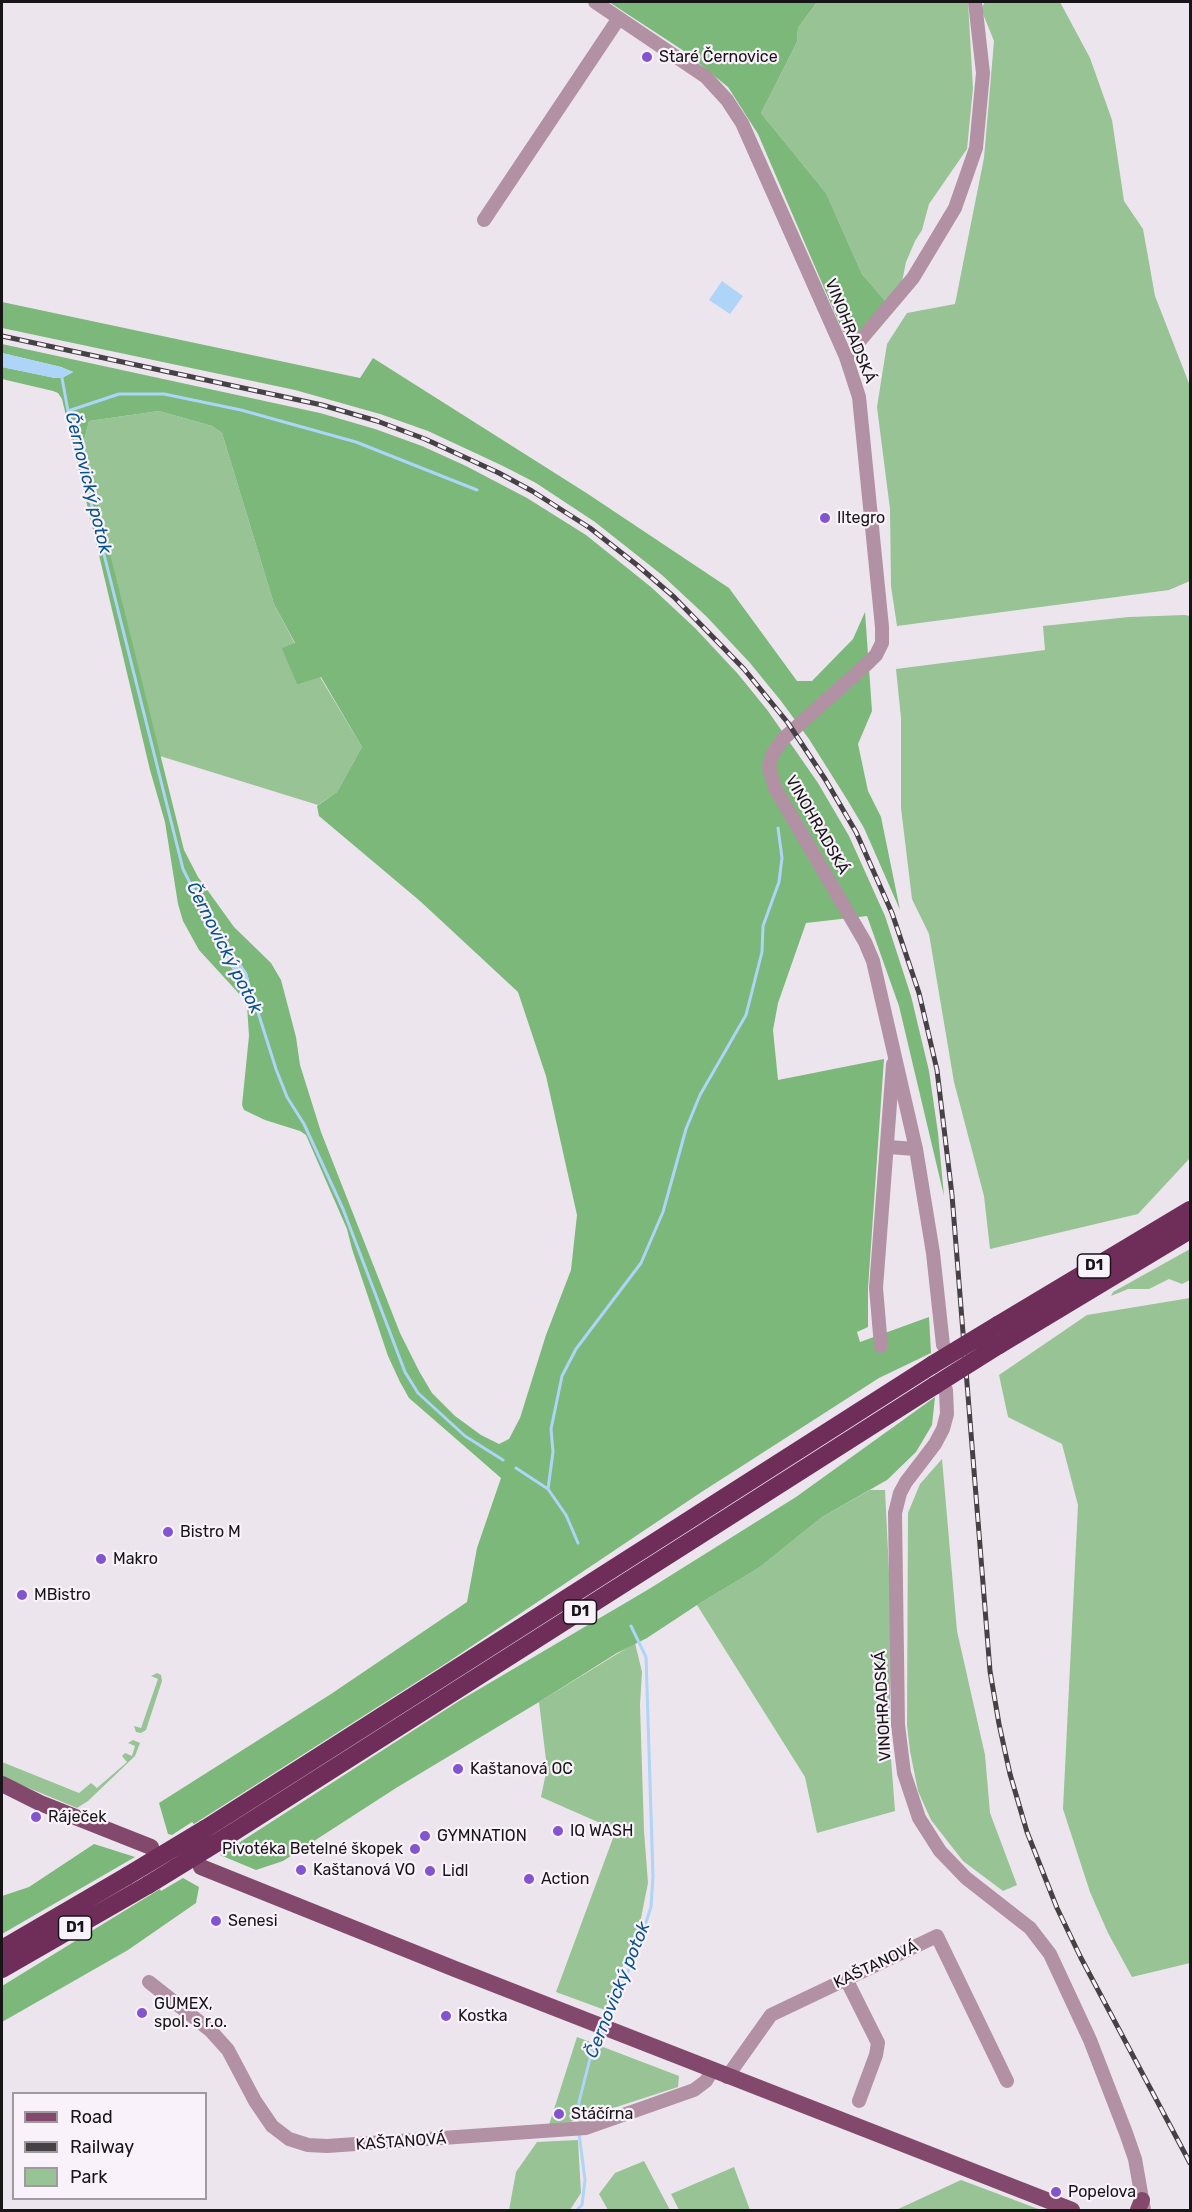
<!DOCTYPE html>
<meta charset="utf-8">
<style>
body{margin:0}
#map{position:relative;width:1192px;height:2212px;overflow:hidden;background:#ece5ed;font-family:Rubik,sans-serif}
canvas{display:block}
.frame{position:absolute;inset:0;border:3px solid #181518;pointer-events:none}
.legend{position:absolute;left:12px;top:2092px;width:195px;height:108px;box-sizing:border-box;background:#faf2fa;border:2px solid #a09aa0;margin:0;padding:8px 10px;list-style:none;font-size:18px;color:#181518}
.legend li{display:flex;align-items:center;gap:12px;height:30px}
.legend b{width:30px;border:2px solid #a09aa0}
</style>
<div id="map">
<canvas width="1192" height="2212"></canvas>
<div class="frame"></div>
<ul class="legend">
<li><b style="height:8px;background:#82496d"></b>Road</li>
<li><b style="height:8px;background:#454145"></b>Railway</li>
<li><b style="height:16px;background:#97c395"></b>Park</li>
</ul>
</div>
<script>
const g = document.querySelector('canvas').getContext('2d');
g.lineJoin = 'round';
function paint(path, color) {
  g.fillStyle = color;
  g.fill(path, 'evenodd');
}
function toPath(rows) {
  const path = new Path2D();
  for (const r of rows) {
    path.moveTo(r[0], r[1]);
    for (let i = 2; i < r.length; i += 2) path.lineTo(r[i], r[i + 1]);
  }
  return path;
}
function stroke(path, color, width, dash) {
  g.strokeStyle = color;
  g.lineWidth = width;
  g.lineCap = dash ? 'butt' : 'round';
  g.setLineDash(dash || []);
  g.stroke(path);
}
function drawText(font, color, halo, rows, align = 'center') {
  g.font = font + ' Rubik,sans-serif';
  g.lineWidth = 4.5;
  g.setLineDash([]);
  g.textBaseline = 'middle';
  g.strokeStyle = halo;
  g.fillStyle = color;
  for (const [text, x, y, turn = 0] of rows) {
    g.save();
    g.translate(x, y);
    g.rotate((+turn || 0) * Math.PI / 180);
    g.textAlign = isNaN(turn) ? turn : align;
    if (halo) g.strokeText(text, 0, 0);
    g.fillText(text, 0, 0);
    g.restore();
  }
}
const green = toPath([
 [817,2,968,2,973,88,967,149,929,204,922,230,915,241,906,262,902,282,887,303,862,274,826,193,761,113,797,42,798,28],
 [985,2,1060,2,1090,58,1112,120,1124,201,1143,229,1155,296,1190,386,1190,581,1169,590,897,626,891,586,890,509,877,407,887,344,907,313,955,304,984,158,994,41,981,9],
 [159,411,212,426,222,433,274,604,295,644,283,648,297,685,320,677,362,747,337,792,318,805,160,756,83,444,89,421],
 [1185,615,1190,616,1190,1158,1138,1214,990,1249,984,1196,954,1082,929,934,912,899,901,808,901,718,896,669,1045,650,1043,626,1129,617],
 [1190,1249,1190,1280,1182,1284,1169,1279,1149,1289,1128,1289,1111,1296,1113,1292],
 [1190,1298,1190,1963,1132,1977,1108,1933,1090,1892,1063,1809,1078,1505,1062,1444,1008,1417,999,1375,1087,1315],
 [942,1459,957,1631,985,1755,990,1813,1017,1885,1003,1891,963,1861,931,1820,918,1791,910,1751,907,1725,908,1513,920,1484],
 [870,1490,885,1490,892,1633,889,1732,895,1811,817,1833,805,1777,697,1605,760,1567,822,1517],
 [635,1643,642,1672,640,1705,644,1831,648,1883,640,1923,628,1957,615,1980,605,2010,556,1992,616,1830,541,1797,547,1768,539,1702],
 [157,1673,161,1675,162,1681,146,1730,141,1733,136,1732,134,1726,141,1728,158,1679,151,1676],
 [133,1740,140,1743,135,1756,88,1801,77,1808,2,1777,2,1762,79,1793,91,1783,97,1788,127,1762,122,1756,125,1753,132,1756,135,1746,128,1743],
 [577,2037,679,2076,678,2087,567,2123,549,2125],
 [578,2140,581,2193,570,2210,509,2210,516,2172,537,2142],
 [644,2161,670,2210,608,2210,599,2194,615,2173],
 [734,2167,750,2210,679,2210,671,2194],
 [961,2180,1041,2210,896,2210]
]);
const forest = toPath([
 [609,2,817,2,798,28,797,42,761,113,826,193,862,274,887,303,857,336,843,332,758,134,728,87,684,51],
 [2,302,360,378,373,358,588,494,729,588,797,681,812,681,853,639,865,612,872,711,858,744,868,791,881,817,900,910,864,828,848,801,809,739,781,701,750,663,707,617,662,575,595,522,536,483,503,466,428,431,380,414,295,390,2,328],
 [2,344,320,413,375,429,422,446,466,466,527,498,586,535,651,587,695,628,738,674,768,711,818,783,849,836,885,916,911,996,929,1071,938,1133,944,1196,899,1006,867,916,806,923,778,1003,773,1030,778,1080,884,1059,868,1288,868,1327,857,1332,860,1342,929,1317,931,1353,879,1378,700,1493,448,1662,194,1824,192,1822,172,1835,168,1834,159,1803,331,1694,467,1602,477,1548,501,1478,409,1398,400,1382,388,1356,352,1249,347,1229,306,1135,300,1131,265,1120,244,1110,242,1105,249,1036,247,1005,243,998,199,950,183,921,178,904,165,822,150,770,62,399,58,393,53,391,2,379,2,367,55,378,62,378,73,372,61,367,2,353],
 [159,411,212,426,222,433,274,604,295,643,282,648,297,685,321,677,362,747,337,792,317,806,319,816,420,901,518,992,546,1076,577,1215,571,1270,546,1335,520,1418,509,1439,499,1444,481,1435,455,1416,432,1393,419,1371,400,1333,321,1132,300,1065,296,1037,281,980,271,963,234,927,198,877,184,850,83,444,89,421],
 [203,910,247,973,256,1007,205,925],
 [935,1397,932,1425,916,1452,887,1480,822,1517,760,1567,697,1605,647,1638,617,1653,539,1702,396,1788,283,1861,256,1870,220,1855,459,1701,649,1589,796,1497],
 [94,1844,135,1857,2,1934,2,1896,29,1887],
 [183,1878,199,1887,196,1903,128,1950,2,2022,2,1986,160,1889,161,1891]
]);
const water = toPath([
 [722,281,743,296,730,314,709,300],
 [2,353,61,367,73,372,62,378,55,378,2,367],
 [203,909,247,973,257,1009,205,925]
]);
const stream = toPath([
 [62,378,68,411,183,869,204,911],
 [68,411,119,394,164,394,241,410,356,442,477,490],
 [256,1006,276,1069,287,1097,304,1124,343,1209,405,1372,418,1393,465,1436,503,1460],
 [516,1468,548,1489,566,1515,578,1543],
 [548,1489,553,1452,551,1429,562,1376,576,1349,641,1263,663,1212,686,1129,700,1095,746,1015,762,952,763,926,779,882,782,858,778,828],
 [603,2022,634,1959,651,1907,653,1876,646,1657,631,1626],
 [579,2123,579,2102,594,2043,599,2031],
 [577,2210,582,2205,585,2180,579,2133]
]);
const minor = toPath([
 [595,2,706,77,727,100,742,123,846,357,859,397,882,627,882,643,876,655,868,663,783,739,772,755,769,767,775,788,865,942,873,961,916,1149,933,1253,943,1345],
 [484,220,619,18],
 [846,357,913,278,955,208,976,148,983,73,975,2],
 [888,1147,916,1149],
 [881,1346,876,1288,893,1064],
 [946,1390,947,1414,943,1429,935,1444,906,1482,900,1493,895,1513,898,1725,904,1773,919,1818,940,1851,966,1878,1030,1928,1050,1954,1090,2040,1126,2133,1135,2159,1144,2210],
 [846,1979,878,2043,876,2055,859,2101],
 [149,1982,211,2031,228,2050,255,2101,272,2126,289,2139,308,2145,327,2146,586,2128,694,2090,706,2081,712,2071],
 [727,2077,771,2015,937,1936,1007,2081]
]);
const major = toPath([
 [2,1784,40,1803,151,1847],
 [201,1867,455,1969,1072,2210],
 [1138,2210,1142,2200]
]);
const highway = toPath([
 [998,1325,1190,1210],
 [999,1345,1190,1230],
 [205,1829,932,1365],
 [226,1837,934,1386],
 [2,1949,127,1876],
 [2,1969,148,1885]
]);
const rail = toPath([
 [2,336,322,405,377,421,425,439,499,473,532,491,590,528,637,565,674,597,744,669,788,723,825,779,856,832,892,913,919,993,937,1070,952,1195,990,1671,999,1724,1010,1774,1027,1832,1057,1908,1081,1958,1190,2163]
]);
const highwayBridge = toPath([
 [932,1365,998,1325],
 [934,1386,999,1345],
 [127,1876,205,1829],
 [148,1885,226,1837]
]);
const markers = [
 [647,57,6,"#8255ce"],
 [825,518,6,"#8255ce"],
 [168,1532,6,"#8255ce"],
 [101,1559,6,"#8255ce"],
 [22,1595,6,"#8255ce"],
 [458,1769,6,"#8255ce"],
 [36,1817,6,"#8255ce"],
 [558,1831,6,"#8255ce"],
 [425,1836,6,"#8255ce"],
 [415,1849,6,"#8255ce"],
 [301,1870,6,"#8255ce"],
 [430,1871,6,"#8255ce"],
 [529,1879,6,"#8255ce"],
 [216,1921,6,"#8255ce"],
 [142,2013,6,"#8255ce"],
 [446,2016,6,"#8255ce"],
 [559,2114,6,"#8255ce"],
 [1056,2192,6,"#8255ce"]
];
const shields = [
 [1094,1266,33],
 [580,1612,33],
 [75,1928,33]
];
const shieldNames = [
 ["D1",1094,1266],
 ["D1",580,1612],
 ["D1",75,1928]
];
const poiNames = [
 ["Staré Černovice",659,57],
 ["Iltegro",837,518],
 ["Bistro M",180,1532],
 ["Makro",113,1559],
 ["MBistro",34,1595],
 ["Kaštanová OC",470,1769],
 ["Ráječek",48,1817],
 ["IQ WASH",570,1831],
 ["GYMNATION",437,1836],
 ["Pivotéka Betelné škopek",403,1849,"right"],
 ["Kaštanová VO",313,1870],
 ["Lidl",442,1871],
 ["Action",541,1879],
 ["Senesi",228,1921],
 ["GUMEX,",154,2004],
 ["spol. s r.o.",154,2022],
 ["Kostka",458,2016],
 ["Stáčírna",571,2114],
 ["Popelova",1068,2192]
];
const streetNames = [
 ["VINOHRADSKÁ",850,331,68],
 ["VINOHRADSKÁ",817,825,60],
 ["VINOHRADSKÁ",883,1706,-93],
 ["KAŠTANOVÁ",876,1965,-25],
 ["KAŠTANOVÁ",401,2142,-4]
];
const waterNames = [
 ["Černovický potok",88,483,76],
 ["Černovický potok",224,948,63],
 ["Černovický potok",618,1990,-68]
];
paint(green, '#97c395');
paint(forest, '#7bb87a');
paint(water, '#aed4f8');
stroke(stream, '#aed4f8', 3);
stroke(minor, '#b391a5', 14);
stroke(major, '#82496d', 16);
stroke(highway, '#6f2e5a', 18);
stroke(rail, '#454145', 5);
stroke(rail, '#faf2fa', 3, [9]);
stroke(highwayBridge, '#6f2e5a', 18);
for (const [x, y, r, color] of markers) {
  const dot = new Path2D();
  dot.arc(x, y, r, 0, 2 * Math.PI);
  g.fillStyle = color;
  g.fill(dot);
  stroke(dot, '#faf2fa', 2);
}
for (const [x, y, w] of shields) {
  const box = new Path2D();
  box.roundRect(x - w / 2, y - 12, w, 24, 4.5);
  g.fillStyle = '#faf2fa';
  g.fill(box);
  stroke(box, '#181518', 1.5);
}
drawText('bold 15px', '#181518', null, shieldNames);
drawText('16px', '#181518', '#faf2fa', poiNames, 'left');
drawText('16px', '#181518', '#faf2fa', streetNames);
drawText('italic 18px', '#07548a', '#faf2fa', waterNames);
</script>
